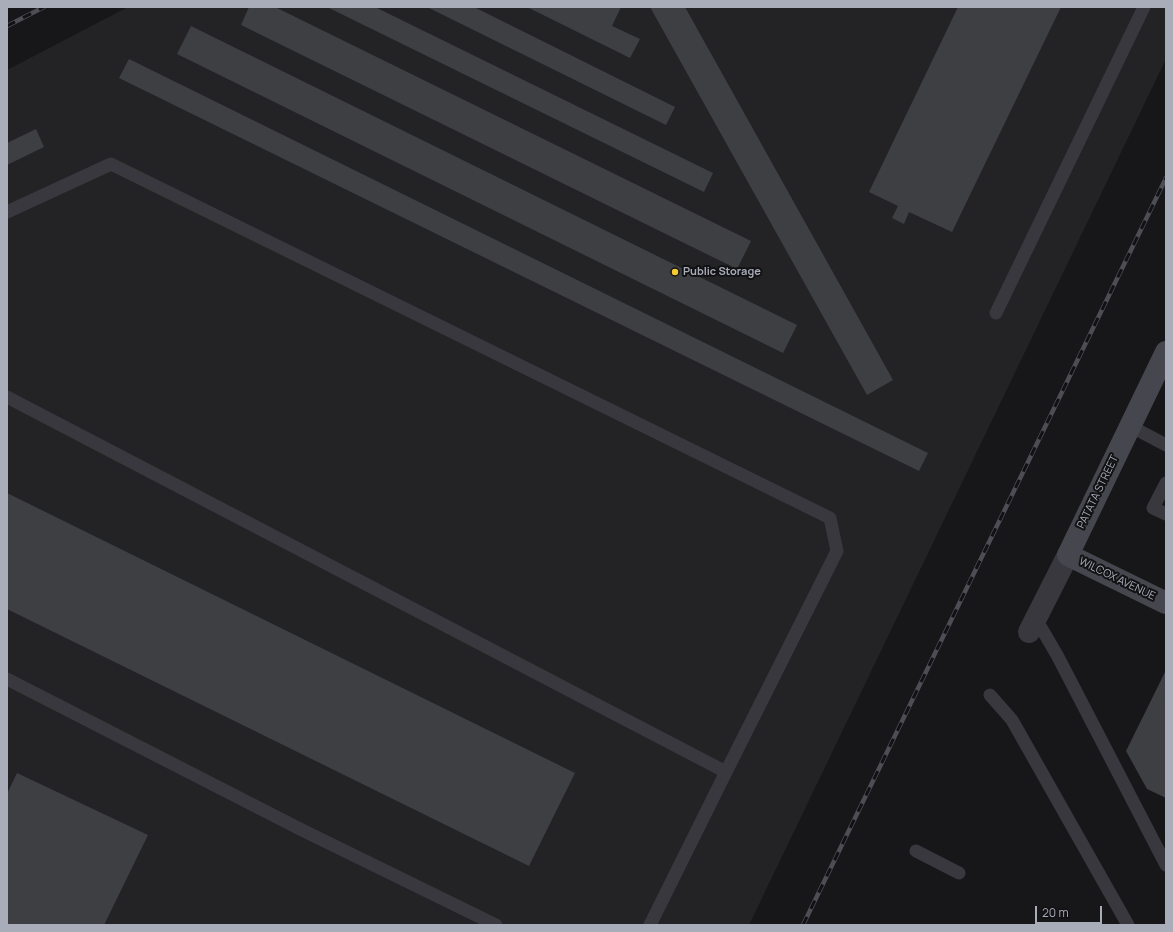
<!DOCTYPE html>
<style>
body{margin:0}
#map{position:relative;width:1173px;height:932px;overflow:hidden;background:#171719;font-family:Manrope,sans-serif}
canvas{display:block}
.frame{position:absolute;inset:0;border:8px solid #a9acb9;pointer-events:none}
.scale{position:absolute;left:1035px;top:906px;width:67px;height:18px;box-sizing:border-box;border:2px solid #a9acb9;border-top:0;padding-left:5px;font-size:12px;line-height:14px;white-space:nowrap;color:#a9acb9;-webkit-text-stroke:3px #121214;paint-order:stroke}
</style>
<div id="map">
<canvas width="1173" height="932"></canvas>
<div class="frame"></div>
<div class="scale">20 m</div>
</div>
<script>
const g = document.querySelector('canvas').getContext('2d');
g.lineJoin = 'round';
function paint(path, color) {
  g.fillStyle = color;
  g.fill(path, 'evenodd');
}
function toPath(rows) {
  const path = new Path2D();
  for (const r of rows) {
    path.moveTo(r[0], r[1]);
    for (let i = 2; i < r.length; i += 2) path.lineTo(r[i], r[i + 1]);
  }
  return path;
}
function stroke(path, color, width, dash) {
  g.strokeStyle = color;
  g.lineWidth = width;
  g.lineCap = dash ? 'butt' : 'round';
  g.setLineDash(dash || []);
  g.stroke(path);
}
function drawText(font, color, halo, rows, align = 'center') {
  g.font = font + ' Manrope,sans-serif';
  g.lineWidth = 4;
  g.setLineDash([]);
  g.textBaseline = 'middle';
  g.strokeStyle = halo;
  g.fillStyle = color;
  for (const [text, x, y, turn = 0] of rows) {
    g.save();
    g.translate(x, y);
    g.rotate((+turn || 0) * Math.PI / 180);
    g.textAlign = isNaN(turn) ? turn : align;
    if (halo) g.strokeText(text, 0, 0);
    g.fillText(text, 0, 0);
    g.restore();
  }
}
const built = toPath([
 [128,7,1166,7,1166,59,749,925,7,925,7,70]
]);
const building = toPath([
 [249,7,275,7,751,241,737,269,241,25],
 [327,7,375,7,713,173,704,192],
 [427,7,474,7,675,107,666,125],
 [527,7,621,7,612,26,640,39,630,58],
 [650,7,685,7,893,380,867,395],
 [958,7,1061,7,952,232,909,212,904,224,892,218,898,206,869,192],
 [191,26,797,325,783,353,177,54],
 [129,59,928,453,919,471,119,78],
 [36,129,44,147,7,165,7,143],
 [7,493,575,773,529,866,7,609],
 [1166,670,1166,798,1147,789,1126,751],
 [17,773,148,835,104,925,7,925,7,794]
]);
const lane = toPath([
 [7,212,111,164,830,518,837,551,726,772],
 [996,313,1144,7],
 [7,397,726,772,650,925],
 [1130,426,1166,445],
 [1166,483,1153,508,1166,514],
 [1036,619,1057,655,1166,865],
 [7,679,300,829,496,925],
 [990,695,1012,720,1128,925],
 [916,851,959,873]
]);
const street = toPath([
 [1029,632,1068,555]
]);
const secondary = toPath([
 [1166,352,1068,555,1166,603]
]);
const rail = toPath([
 [7,26,44,7],
 [803,925,1166,178]
]);
const markers = [
 [675,272,4,"#f5ca33"]
];
const poiNames = [
 ["Public Storage",683,272]
];
const streetNames = [
 ["PATATA STREET",1098,492,-64],
 ["WILCOX AVENUE",1117,579,26]
];
paint(built, '#232326');
paint(building, '#3e3f43');
stroke(lane, '#38383e', 13);
stroke(street, '#38383e', 22);
stroke(secondary, '#46474e', 22);
stroke(rail, '#4d4e55', 4.5);
stroke(rail, '#121214', 3, [9]);
for (const [x, y, r, color] of markers) {
  const dot = new Path2D();
  dot.arc(x, y, r, 0, 2 * Math.PI);
  g.fillStyle = color;
  g.fill(dot);
  stroke(dot, '#121214', 1.5);
}
drawText('bold 11px', '#a9acb9', '#121214', poiNames, 'left');
drawText('11px', '#a9acb9', '#121214', streetNames);
</script>
